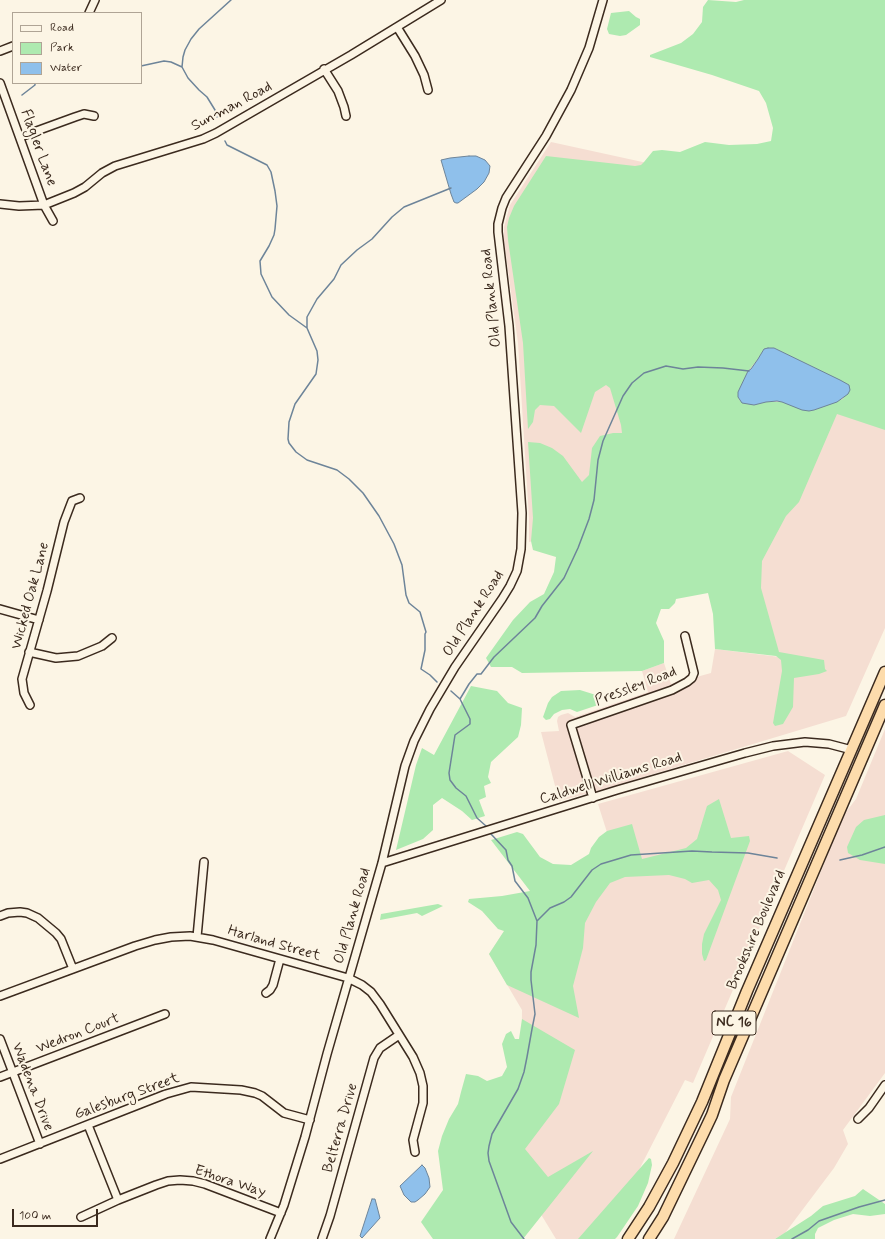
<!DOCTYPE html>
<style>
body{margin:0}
#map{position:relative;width:885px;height:1239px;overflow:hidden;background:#fcf5e5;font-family:Mynerve,sans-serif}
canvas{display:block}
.legend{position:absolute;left:12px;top:12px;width:130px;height:72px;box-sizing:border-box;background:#fcf5e5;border:1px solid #afa495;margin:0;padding:5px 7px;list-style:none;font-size:12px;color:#3b2a1e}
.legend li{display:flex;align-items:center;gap:8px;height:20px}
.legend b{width:20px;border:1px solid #afa495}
.scale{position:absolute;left:12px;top:1209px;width:86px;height:18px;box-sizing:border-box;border:2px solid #3b2a1e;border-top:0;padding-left:5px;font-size:12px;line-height:14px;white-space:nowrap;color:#3b2a1e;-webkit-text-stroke:3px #fcf5e5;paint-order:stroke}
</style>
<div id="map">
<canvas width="885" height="1239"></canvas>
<ul class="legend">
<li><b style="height:5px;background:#fcf5e5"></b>Road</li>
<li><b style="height:11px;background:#aeeab0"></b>Park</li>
<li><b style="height:11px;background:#8fc0eb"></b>Water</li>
</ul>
<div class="scale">100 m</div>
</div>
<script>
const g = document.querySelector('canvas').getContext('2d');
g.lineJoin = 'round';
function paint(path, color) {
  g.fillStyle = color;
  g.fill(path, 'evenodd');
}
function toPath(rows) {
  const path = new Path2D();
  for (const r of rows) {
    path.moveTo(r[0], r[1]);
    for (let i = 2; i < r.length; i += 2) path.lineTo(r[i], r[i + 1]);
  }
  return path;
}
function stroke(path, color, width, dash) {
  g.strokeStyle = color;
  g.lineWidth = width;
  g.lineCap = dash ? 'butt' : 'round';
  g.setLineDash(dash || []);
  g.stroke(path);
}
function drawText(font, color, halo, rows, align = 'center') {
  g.font = font + ' Mynerve,sans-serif';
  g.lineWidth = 4;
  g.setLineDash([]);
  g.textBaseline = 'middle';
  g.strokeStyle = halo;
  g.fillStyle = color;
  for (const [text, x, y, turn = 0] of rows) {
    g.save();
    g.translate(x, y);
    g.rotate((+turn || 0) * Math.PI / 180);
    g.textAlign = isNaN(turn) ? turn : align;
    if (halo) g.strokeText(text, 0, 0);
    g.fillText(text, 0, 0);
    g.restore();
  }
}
const built = toPath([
 [551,142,885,215,885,628,846,716,597,791,559,801,541,732,559,731,557,721,558,717,561,715,568,713,575,717,648,692,642,671,664,663,671,684,711,673,715,649,780,657,662,510,529,542,529,518,518,343,504,241,504,227,510,205],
 [885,729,885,1073,843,1130,848,1144,834,1168,785,1233,775,1239,674,1239,730,1119,731,1097,843,816,856,799],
 [788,751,825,775,693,1083,685,1080,641,1166,630,1193,597,1239,556,1239,495,1139,521,1128,522,1010,489,954,507,927,612,848,598,804]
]);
const green = toPath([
 [708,0,736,2,744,0,885,0,885,430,837,414,799,502,786,516,762,561,761,588,779,652,824,660,825,669,827,671,819,674,794,678,793,707,783,724,775,726,773,723,782,671,781,660,776,656,715,649,713,614,708,593,676,599,675,603,669,609,661,609,656,623,664,641,664,663,642,671,522,673,512,667,491,667,486,658,513,620,530,602,544,594,554,572,556,557,533,550,531,541,533,518,528,442,540,443,552,448,563,456,582,482,589,475,592,448,600,436,613,433,622,433,621,425,610,388,606,385,595,392,581,433,554,406,540,405,535,410,533,422,528,429,523,343,508,240,507,227,509,218,514,206,546,156,635,166,641,165,644,162,653,151,662,150,680,152,705,142,729,145,757,144,771,141,773,128,766,103,759,91,712,75,650,57,650,55,681,43,693,34,702,22,703,7],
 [774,348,849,385,843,399,814,410,782,402,766,402,754,405,739,400,738,392,748,371,758,359,764,349],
 [629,11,636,17,640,19,640,25,626,35,620,36,609,34,607,29,611,13],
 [471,686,497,691,508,703,522,708,521,725,518,737,491,762,488,777,491,783,484,786,486,797,479,800,485,816,472,820,462,811,442,798,433,805,433,830,423,839,396,850,416,765,422,748,434,755],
 [580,690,596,695,598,705,577,712,570,709,562,710,554,714,550,719,546,720,543,717,548,703,552,697,561,691],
 [719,799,731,838,749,836,750,841,706,960,704,961,702,954,702,944,704,934,721,900,718,890,709,880,692,883,685,879,669,875,625,877,610,883,596,902,585,923,583,948,573,986,579,1018,507,985,489,954,504,931,498,929,482,911,468,902,469,899,502,896,530,891,491,840,517,832,523,834,540,857,553,864,571,865,589,854,591,848,599,837,607,831,632,824,642,859,686,848,697,839,707,806],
 [885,815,885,864,860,860,848,853,847,847,856,827,864,820],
 [438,904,443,906,422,916,417,913,380,920,381,914],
 [522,1019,575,1050,559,1104,525,1149,548,1177,593,1151,523,1239,433,1239,421,1222,443,1190,438,1151,442,1136,449,1119,458,1104,461,1092,466,1074,478,1076,487,1081,502,1076,507,1067,502,1044,506,1034,511,1031,515,1039,519,1039],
 [649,1158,651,1159,652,1165,648,1183,638,1206,617,1237,615,1239,578,1239],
 [863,1189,885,1204,885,1214,870,1216,853,1214,834,1220,818,1228,815,1234,815,1239,775,1239,811,1216,823,1206,855,1196]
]);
const water = toPath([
 [469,156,476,156,485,160,490,166,489,173,484,182,477,189,458,203,456,203,454,202,451,194,441,160,450,158,469,156],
 [768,348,774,348,840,380,849,385,850,390,848,394,837,402,814,410,809,411,802,410,782,402,777,401,766,402,754,405,742,403,738,397,738,392,748,371,751,369,758,359,764,349,768,348],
 [422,1165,425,1168,429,1178,430,1187,425,1194,418,1200,415,1202,411,1202,404,1195,400,1186,422,1165],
 [372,1199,375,1199,380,1218,362,1238,360,1236,372,1199]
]);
const stream = toPath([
 [141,66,164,61,171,62,182,67],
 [22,95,35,85,35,83],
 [217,117,215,110,207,97,199,90,188,78,182,67,183,57,185,50,191,39,199,29,231,0],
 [225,141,227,145,267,165,271,172,275,191,277,206,275,229,274,235,269,246,260,261,261,274,272,297,289,315,307,328],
 [437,682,430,675,421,669,425,650,425,634,426,632,420,612,409,603,406,595,402,565,394,544,379,516,363,493,349,479,337,470,307,460,296,452,289,443,288,439,289,422,295,404,316,374,318,360,317,351,307,328,307,317,317,299,334,279,341,265,357,250,372,239,392,217,404,207,451,188],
 [451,691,460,699,470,719,470,724,455,735,449,773,450,780,456,788,466,796,477,818,486,826],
 [460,699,469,684,477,674,481,674,494,657,535,618,542,606,564,578,578,548,589,519,594,500,598,460,603,441,623,396,632,383,644,373,666,366,683,369,698,367,723,368,749,371],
 [491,834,506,850,508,860,512,866,515,881,528,898,537,921,536,945,531,972,531,980,535,1014,532,1029,527,1057,524,1072,518,1089,492,1134,489,1146,488,1153,489,1161,511,1222,524,1239],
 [840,860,862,855,885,847],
 [537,921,550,908,564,902,571,897,592,870,601,864,631,855,692,851,712,852,748,853,777,858],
 [792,1239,808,1230,819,1221,859,1207,885,1200]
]);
const minor = toPath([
 [89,13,95,0],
 [397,27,415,56,424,75,428,90],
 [0,51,13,46],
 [324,69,338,91,344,107,346,116],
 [0,83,44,205,53,221],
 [20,137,75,117,84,114,94,116],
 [0,204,19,206,44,205,74,193,85,187,102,173,115,166,203,139,216,133,351,55,441,0],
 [0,609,39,620],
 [29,652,56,658,78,656,102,646,112,638],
 [30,705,24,693,22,679,47,591,64,522,72,501,80,498],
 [593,798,571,725,672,690,687,682,692,678,694,673,685,636],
 [382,863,617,790,745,753,773,746,805,742,829,744,852,750],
 [0,916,8,913,20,912,27,913,38,918,56,933,61,939,73,969],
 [197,937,204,862],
 [266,993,270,990,273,985,280,959],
 [0,996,135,946,155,940,171,937,190,936,213,940,348,978,362,985,371,992,380,1004,413,1057,420,1073,423,1086,423,1103,413,1140,415,1152],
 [0,1039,40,1144],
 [0,1077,165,1014],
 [858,1119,869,1108,885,1085],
 [88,1125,118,1200],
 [0,1159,166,1094,191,1087,241,1090,255,1093,262,1096,284,1113,310,1120],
 [81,1217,118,1200,156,1185,168,1181,180,1180,193,1181,205,1184,281,1213],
 [270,1239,284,1205,305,1137,327,1054,382,863,405,766,414,741,430,709,455,667,502,599,510,586,517,571,521,549,522,513,509,326,498,232,498,224,502,208,506,198,546,136,571,90,589,48,603,0],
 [322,1239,330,1216,374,1058,380,1048,399,1035]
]);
const highway = toPath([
 [628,1239,649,1207,673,1163,702,1102,747,991,885,672],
 [649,1239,663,1217,703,1134,712,1115,724,1080,885,705]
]);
const shields = [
 [734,1023,44]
];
const shieldNames = [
 ["NC 16",734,1023]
];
const streetNames = [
 ["Sunman Road",232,107,-28],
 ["Flagler Lane",38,148,70],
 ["Old Plank Road",492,298,-96],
 ["Wicked Oak Lane",31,596,-75],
 ["Old Plank Road",474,614,-57],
 ["Pressley Road",636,687,-21],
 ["Caldwell Williams Road",611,779,-17],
 ["Old Plank Road",353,916,-74],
 ["Brookshire Boulevard",757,930,-67],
 ["Harland Street",274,944,16],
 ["Wedron Court",78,1034,-21],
 ["Wadena Drive",32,1087,69],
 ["Galesburg Street",127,1097,-20],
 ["Belterra Drive",341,1128,-74],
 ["Ethora Way",230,1182,18]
];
paint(built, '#f5ded2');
paint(green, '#aeeab0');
paint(water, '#8fc0eb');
stroke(water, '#6d8499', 1);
stroke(stream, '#6d8499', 1.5);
stroke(minor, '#3b2a1e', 10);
stroke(highway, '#3b2a1e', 13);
stroke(minor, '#fcf5e5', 7);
stroke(highway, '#fddcac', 10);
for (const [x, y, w] of shields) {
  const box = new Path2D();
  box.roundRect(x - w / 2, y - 12, w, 24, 3);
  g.fillStyle = '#fcf5e5';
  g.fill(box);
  stroke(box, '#3b2a1e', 1);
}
drawText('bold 14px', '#3b2a1e', null, shieldNames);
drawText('15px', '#3b2a1e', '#fcf5e5', streetNames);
</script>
